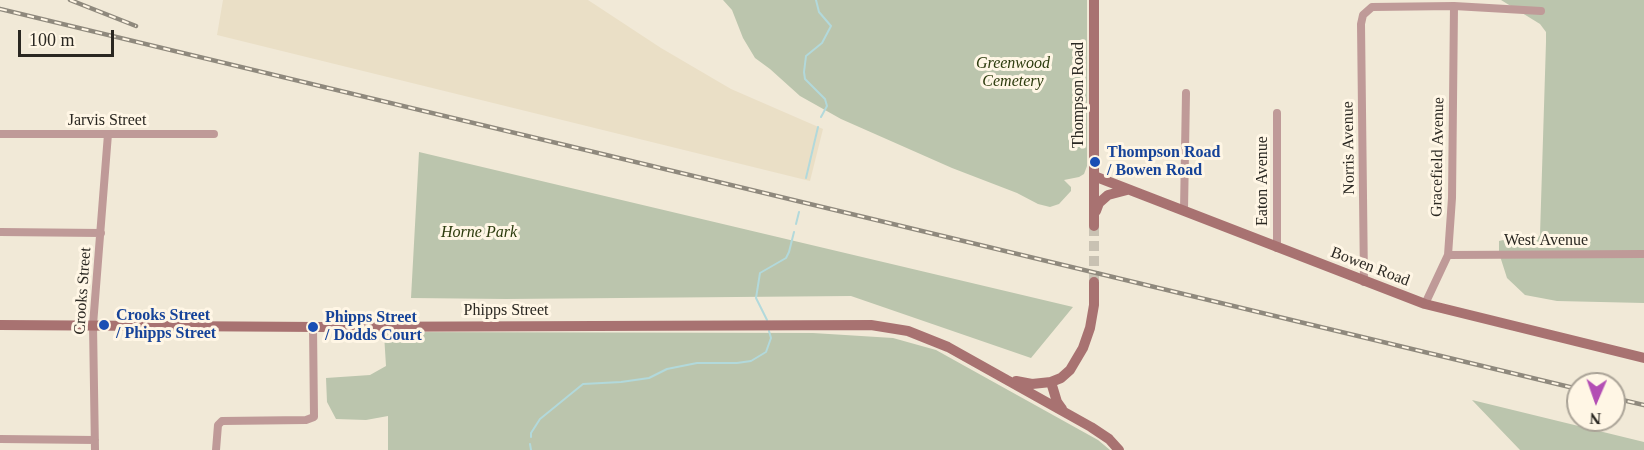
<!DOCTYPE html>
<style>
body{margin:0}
#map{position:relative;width:1644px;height:450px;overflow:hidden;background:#f1e9d7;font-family:"Times New Roman",serif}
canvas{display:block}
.north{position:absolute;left:1566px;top:372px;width:60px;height:60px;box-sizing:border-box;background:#fff6e5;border:2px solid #aaa397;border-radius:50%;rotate:182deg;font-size:16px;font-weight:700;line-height:24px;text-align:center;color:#2a2721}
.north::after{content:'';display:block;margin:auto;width:21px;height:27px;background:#b34eb4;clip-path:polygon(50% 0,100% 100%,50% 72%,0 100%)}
.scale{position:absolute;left:18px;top:30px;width:96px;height:27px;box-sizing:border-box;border:3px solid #2a2721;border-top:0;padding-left:8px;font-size:18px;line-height:21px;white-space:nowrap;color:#2a2721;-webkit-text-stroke:4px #fff6e5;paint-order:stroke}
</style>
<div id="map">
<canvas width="1644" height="450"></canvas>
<div class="north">N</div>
<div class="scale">100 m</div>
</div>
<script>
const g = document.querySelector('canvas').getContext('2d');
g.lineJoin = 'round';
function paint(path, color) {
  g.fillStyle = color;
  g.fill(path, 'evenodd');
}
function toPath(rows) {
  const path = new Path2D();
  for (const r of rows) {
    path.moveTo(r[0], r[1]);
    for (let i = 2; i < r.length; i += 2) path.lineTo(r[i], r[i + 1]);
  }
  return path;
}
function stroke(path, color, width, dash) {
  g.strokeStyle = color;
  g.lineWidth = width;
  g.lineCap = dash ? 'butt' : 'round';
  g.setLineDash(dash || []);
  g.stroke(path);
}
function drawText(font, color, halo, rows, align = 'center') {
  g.font = font + ' "Times New Roman",serif';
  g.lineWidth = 6;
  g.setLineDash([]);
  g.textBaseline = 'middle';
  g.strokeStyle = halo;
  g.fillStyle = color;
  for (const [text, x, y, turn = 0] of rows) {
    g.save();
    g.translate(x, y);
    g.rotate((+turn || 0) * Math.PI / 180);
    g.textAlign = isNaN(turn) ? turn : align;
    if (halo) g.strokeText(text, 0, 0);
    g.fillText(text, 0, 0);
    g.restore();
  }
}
const built = toPath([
 [223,0,588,0,661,48,731,89,823,129,810,181,217,35]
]);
const green = toPath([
 [723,0,1087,0,1087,166,1084,174,1079,177,1064,180,1071,187,1071,191,1059,204,1050,207,1038,204,1017,193,952,168,841,119,800,96,770,69,755,58,743,38,732,10],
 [1501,0,1644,0,1644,303,1557,301,1525,295,1507,278,1499,253,1499,241,1512,238,1538,238,1540,235,1546,42,1546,32,1540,24],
 [419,152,1073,307,1031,358,851,296,506,299,411,298],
 [387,332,813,333,893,338,936,350,1098,440,1110,450,388,450,388,416,366,420,336,419,327,402,326,378,370,375,386,366,384,334],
 [1472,400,1644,442,1644,450,1520,450]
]);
const stream = toPath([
 [816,0,819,12,831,26,822,43,806,56,804,72,805,79,825,99,827,106,821,117],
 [806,178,818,127],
 [801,203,801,202],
 [796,224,799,212],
 [767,320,756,298,760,273,786,258,789,252,794,232],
 [531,437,531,433,540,419,583,384,621,382,649,378,667,369,697,363,737,363,751,361,766,352,771,338,769,331],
 [530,444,531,450]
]);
const secondaryTunnel = toPath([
 [1094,226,1094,282]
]);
const street = toPath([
 [1277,113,1277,248],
 [0,134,214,134],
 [1184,210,1186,93],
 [0,232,101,233],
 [1448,255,1644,254],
 [1364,282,1361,24,1363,15,1372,7,1454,6,1541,11],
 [1425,304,1448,255,1452,198,1454,6],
 [0,439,95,440],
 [95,450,93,325,108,134],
 [216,450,218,425,222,421,306,420,314,417,313,327]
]);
const secondary = toPath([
 [1094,0,1094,226],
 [1094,176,1425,304,1644,358],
 [1096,211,1099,203,1108,195,1127,190],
 [0,325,320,327,871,325,908,331,948,347,1091,427,1109,439,1119,450],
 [1016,381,1032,384,1051,382,1061,378,1070,370,1083,348,1090,328,1094,305,1094,282],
 [1051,382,1057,402,1062,409]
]);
const rail = toPath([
 [70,0,136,26],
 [0,9,1578,389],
 [1614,398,1644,405]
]);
const markers = [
 [1095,162,6,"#1a4fb4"],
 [104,325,6,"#1a4fb4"],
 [313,327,6,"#1a4fb4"]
];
const parkNames = [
 ["Greenwood",1013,64],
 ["Cemetery",1013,82],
 ["Horne Park",479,233]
];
const streetNames = [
 ["Thompson Road",1079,95,-90],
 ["Jarvis Street",107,121],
 ["Norris Avenue",1349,148,-91],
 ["Gracefield Avenue",1438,157,-89],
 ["Eaton Avenue",1263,181,-90],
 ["West Avenue",1546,241],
 ["Bowen Road",1370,267,21],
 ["Crooks Street",83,291,-86],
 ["Phipps Street",506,311]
];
const transitNames = [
 ["Thompson Road",1107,153],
 ["/ Bowen Road",1107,171],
 ["Crooks Street",116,316],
 ["/ Phipps Street",116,334],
 ["Phipps Street",325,318],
 ["/ Dodds Court",325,336]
];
paint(built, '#eadfc6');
paint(green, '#bbc5ad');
stroke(stream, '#b2d9db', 2);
stroke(secondaryTunnel, '#c9c2b3', 10, [10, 5]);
stroke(street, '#bf9a98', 8);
stroke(secondary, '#a87271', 10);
stroke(rail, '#8f897d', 4.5);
stroke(rail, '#fff6e5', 2, [7]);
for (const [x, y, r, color] of markers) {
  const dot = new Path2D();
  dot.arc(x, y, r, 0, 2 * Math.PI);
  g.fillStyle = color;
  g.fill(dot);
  stroke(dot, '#fff6e5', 2);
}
drawText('italic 16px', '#2c3b0d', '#fff6e5', parkNames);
drawText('16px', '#2a2721', '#fff6e5', streetNames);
drawText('bold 16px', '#164399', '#fff6e5', transitNames, 'left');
</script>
